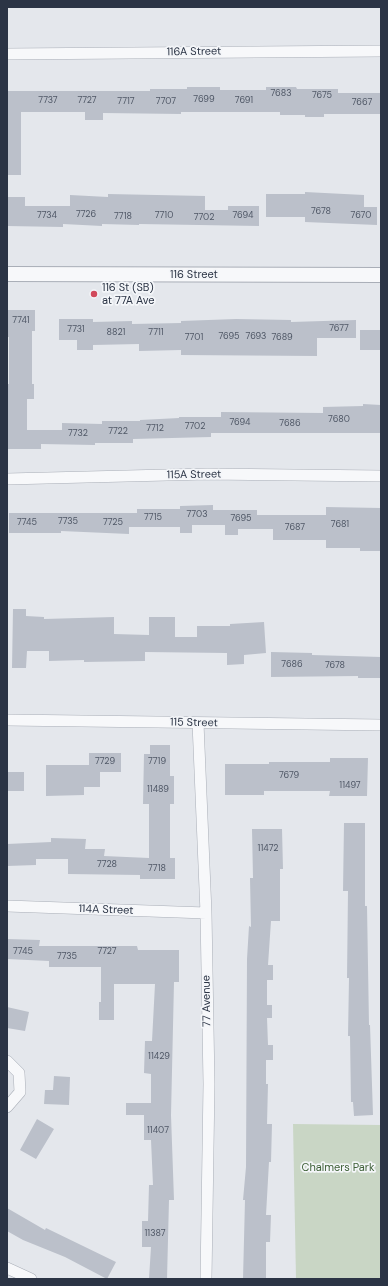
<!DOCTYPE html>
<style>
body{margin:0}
#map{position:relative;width:388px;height:1286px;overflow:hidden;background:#e4e7ec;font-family:"DM Sans",sans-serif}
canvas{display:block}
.frame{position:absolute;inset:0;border:8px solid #2b3445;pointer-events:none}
</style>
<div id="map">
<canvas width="388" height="1286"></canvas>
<div class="frame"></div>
</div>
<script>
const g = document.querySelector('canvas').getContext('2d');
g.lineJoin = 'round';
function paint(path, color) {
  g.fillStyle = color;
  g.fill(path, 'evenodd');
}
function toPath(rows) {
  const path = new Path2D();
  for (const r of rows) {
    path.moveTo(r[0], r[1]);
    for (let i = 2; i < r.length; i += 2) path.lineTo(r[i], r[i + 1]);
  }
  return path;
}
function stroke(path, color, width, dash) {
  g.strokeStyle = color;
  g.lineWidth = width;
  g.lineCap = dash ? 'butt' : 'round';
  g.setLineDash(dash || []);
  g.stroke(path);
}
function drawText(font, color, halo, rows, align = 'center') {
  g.font = font + ' "DM Sans",sans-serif';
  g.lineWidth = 3.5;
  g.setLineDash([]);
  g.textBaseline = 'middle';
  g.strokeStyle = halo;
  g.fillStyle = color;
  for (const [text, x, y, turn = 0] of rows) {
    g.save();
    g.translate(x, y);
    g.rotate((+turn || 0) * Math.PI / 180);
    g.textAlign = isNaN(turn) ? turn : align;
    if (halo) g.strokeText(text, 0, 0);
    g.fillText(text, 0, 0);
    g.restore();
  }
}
const green = toPath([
 [293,1124,381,1125,381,1279,296,1279]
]);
const building = toPath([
 [187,87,220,87,220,90,266,90,266,87,296,87,297,89,338,89,338,93,380,93,380,114,324,114,324,117,305,117,305,115,280,115,280,112,181,112,181,114,103,113,103,120,85,120,85,112,21,112,21,175,7,175,7,91,150,91,150,89,187,89],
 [305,192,364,195,364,207,377,207,377,225,305,222,305,217,266,217,266,194,305,194],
 [108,194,205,196,205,210,228,210,228,206,259,206,259,226,139,224,139,225,102,224,102,226,63,224,63,227,7,226,7,197,25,197,25,206,70,206,70,195,108,197],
 [7,310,35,310,35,331,32,331,32,384,34,384,34,399,27,399,27,430,62,430,62,423,102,424,102,421,140,421,140,420,179,418,179,417,221,417,221,412,323,413,323,407,363,406,363,404,381,405,381,433,211,433,211,437,133,439,133,443,95,443,95,445,41,444,41,449,8,449,7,384,9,384,9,337,7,337],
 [59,319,93,319,93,322,132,321,132,324,181,323,181,321,236,319,291,320,291,322,356,320,356,338,317,338,317,356,181,355,181,350,139,351,139,344,93,345,93,350,77,350,77,340,59,340],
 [360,330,381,330,381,350,360,350],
 [213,505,213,510,257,510,257,515,326,515,326,507,381,508,381,551,360,551,360,548,326,548,326,540,273,540,273,529,238,529,238,535,225,535,225,525,192,525,192,533,180,533,180,527,129,527,129,534,61,531,61,533,9,533,9,513,137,513,137,509,180,509,180,506],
 [13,609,26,609,26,616,44,617,44,619,114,617,114,634,149,635,149,617,175,617,175,637,197,637,197,626,230,626,230,624,264,622,266,653,244,655,244,664,227,665,227,653,145,652,145,661,84,662,84,660,49,661,49,651,27,651,26,668,12,668],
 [271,652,312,653,312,655,381,657,381,678,358,678,358,676,271,677],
 [150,745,170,745,170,776,174,776,174,804,170,804,170,858,175,858,175,879,140,879,140,875,68,874,68,859,36,859,36,865,7,866,7,844,51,842,51,838,86,839,85,849,105,849,104,856,149,858,149,804,143,804,144,754,150,754],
 [89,753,121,753,121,772,100,772,100,787,84,787,84,795,46,796,46,765,89,765],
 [330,758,368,758,367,796,329,796,330,791,264,791,264,795,225,795,225,764,269,764,269,762,330,762],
 [7,772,24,772,24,791,7,791],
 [344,823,365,823,365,906,367,906,369,1025,370,1025,373,1115,354,1116,353,1102,351,1102,350,1036,348,1036,349,978,347,978,348,891,343,891],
 [252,829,282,829,283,869,280,869,280,921,271,921,268,965,273,965,273,980,267,980,267,1005,272,1005,272,1018,267,1018,268,1045,273,1045,273,1060,266,1060,266,1084,268,1084,267,1124,272,1124,271,1162,269,1162,266,1215,271,1215,270,1242,266,1242,266,1279,243,1279,245,1200,243,1200,246,1167,247,959,249,926,251,927,250,878,253,878],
 [7,939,40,940,39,946,137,946,138,950,179,950,179,982,174,982,171,1115,174,1200,169,1200,167,1279,149,1279,151,1247,142,1247,142,1221,148,1221,149,1185,153,1185,151,1140,144,1140,144,1115,126,1115,126,1103,151,1103,151,1074,144,1073,145,1041,152,1041,155,984,114,984,114,1020,99,1020,99,1002,101,1002,101,967,49,967,49,961,7,959],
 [7,1007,29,1012,25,1031,7,1028],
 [54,1076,70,1077,69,1105,44,1104,45,1090,53,1090],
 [37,1119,54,1129,36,1159,20,1150],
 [7,1208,45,1230,46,1228,116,1262,107,1279,65,1257,23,1240,7,1231]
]);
const minor = toPath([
 [7,54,381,51],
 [7,479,207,474,381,476],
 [7,720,381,725],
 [198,723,206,913,209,1084,206,1279],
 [7,906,206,913],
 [7,1061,19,1073,20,1092,7,1107],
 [7,1268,31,1279]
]);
const tertiary = toPath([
 [7,274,381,275]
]);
const markers = [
 [94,294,4,"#d1495b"]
];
const numberNames = [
 ["7683",281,94],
 ["7675",322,96],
 ["7699",204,100],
 ["7737",48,101],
 ["7727",87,101],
 ["7691",244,101],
 ["7717",126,102],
 ["7707",166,102],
 ["7667",362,103],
 ["7678",321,212],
 ["7726",86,215],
 ["7734",47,216],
 ["7710",164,216],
 ["7694",243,216],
 ["7670",361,216],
 ["7718",123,217],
 ["7702",204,218],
 ["7741",21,321],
 ["7677",339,329],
 ["7731",76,330],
 ["8821",116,333],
 ["7711",156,333],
 ["7695",229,337],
 ["7693",256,337],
 ["7701",194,338],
 ["7689",282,338],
 ["7680",339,420],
 ["7694",240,423],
 ["7686",290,424],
 ["7702",195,427],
 ["7712",155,429],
 ["7722",118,432],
 ["7732",78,434],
 ["7703",197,515],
 ["7715",153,518],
 ["7695",241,519],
 ["7735",68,522],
 ["7745",27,523],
 ["7725",113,523],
 ["7681",340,525],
 ["7687",295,528],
 ["7686",292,665],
 ["7678",335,666],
 ["7729",105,762],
 ["7719",157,762],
 ["7679",289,776],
 ["11497",350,786],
 ["11489",158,790],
 ["11472",268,849],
 ["7728",107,865],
 ["7718",157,869],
 ["7745",23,952],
 ["7727",107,952],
 ["7735",67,957],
 ["11429",159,1057],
 ["11407",158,1131],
 ["11387",155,1234]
];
const streetNames = [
 ["116A Street",194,52,-1],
 ["116 Street",194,275],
 ["115A Street",194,475,-1],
 ["115 Street",194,723,1],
 ["114A Street",106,910,2],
 ["77 Avenue",207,1001,-91]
];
const poiNames = [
 ["116 St (SB)",102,288],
 ["at 77A Ave",102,301]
];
const parkNames = [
 ["Chalmers Park",338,1168]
];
paint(green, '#c9d6c5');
paint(building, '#bbc0ca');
stroke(minor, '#a9aeb7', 12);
stroke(tertiary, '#a9aeb7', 16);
stroke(minor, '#f7f8fa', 11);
stroke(tertiary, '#f7f8fa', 14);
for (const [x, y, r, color] of markers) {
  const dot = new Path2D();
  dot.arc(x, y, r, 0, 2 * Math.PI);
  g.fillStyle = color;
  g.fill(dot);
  stroke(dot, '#f4f6f9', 1.5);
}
drawText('9px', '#4f5766', null, numberNames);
drawText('11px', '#2b3445', '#f4f6f9', streetNames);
drawText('11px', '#2b3445', '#f4f6f9', poiNames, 'left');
drawText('11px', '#3f6138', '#f4f6f9', parkNames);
</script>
